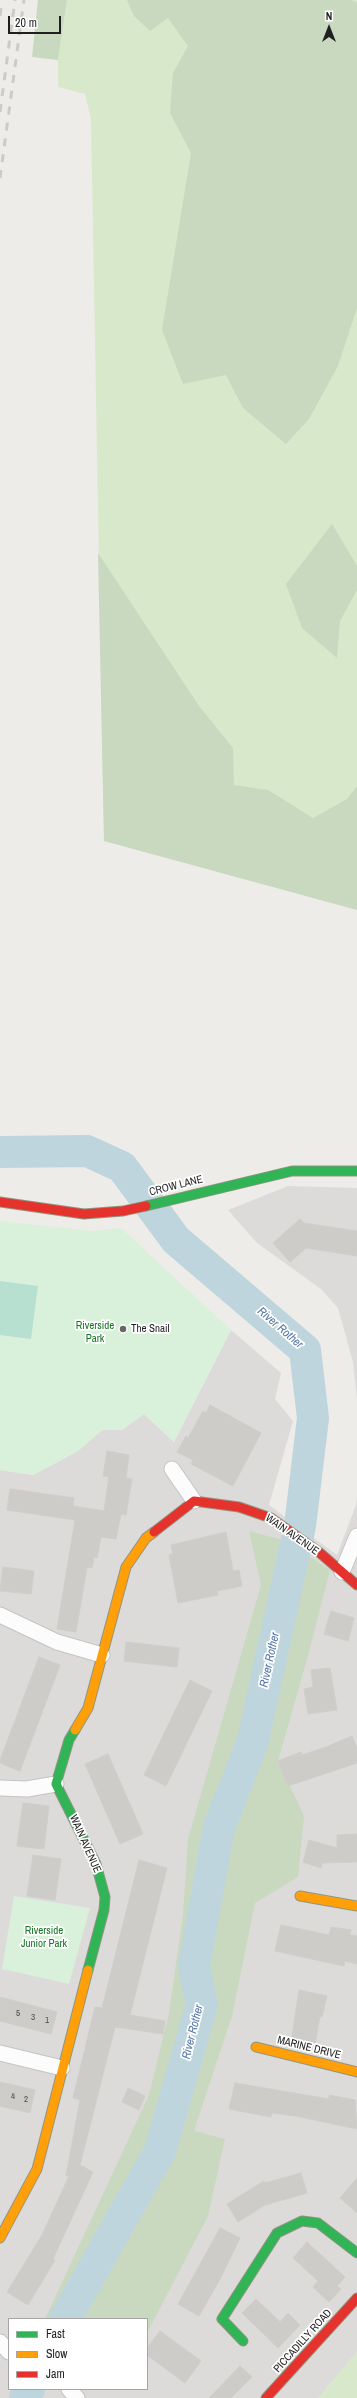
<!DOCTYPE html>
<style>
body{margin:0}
#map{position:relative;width:357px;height:2398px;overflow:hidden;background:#edece8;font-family:"Archivo Narrow",sans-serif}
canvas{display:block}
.legend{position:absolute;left:8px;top:2318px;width:140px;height:72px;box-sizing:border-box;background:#fff;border:1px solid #a5a5a5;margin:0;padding:5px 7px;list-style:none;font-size:12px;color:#1f1f1f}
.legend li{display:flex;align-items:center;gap:8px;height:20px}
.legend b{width:20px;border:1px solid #a5a5a5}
.north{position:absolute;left:309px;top:8px;width:40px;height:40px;-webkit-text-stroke:3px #fff;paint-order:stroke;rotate:0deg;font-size:11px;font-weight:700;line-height:16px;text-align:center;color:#1f1f1f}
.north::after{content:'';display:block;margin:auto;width:14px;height:18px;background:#1f1f1f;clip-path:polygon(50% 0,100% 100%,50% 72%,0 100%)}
.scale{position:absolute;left:8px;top:16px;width:53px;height:18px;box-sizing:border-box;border:2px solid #1f1f1f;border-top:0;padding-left:5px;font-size:12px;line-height:14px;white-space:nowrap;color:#1f1f1f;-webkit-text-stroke:3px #fff;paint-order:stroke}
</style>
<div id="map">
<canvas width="357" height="2398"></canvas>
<ul class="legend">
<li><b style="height:5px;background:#30b455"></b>Fast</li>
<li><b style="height:5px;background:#ff9f0a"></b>Slow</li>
<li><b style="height:5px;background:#e5322d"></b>Jam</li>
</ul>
<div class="north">N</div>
<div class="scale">20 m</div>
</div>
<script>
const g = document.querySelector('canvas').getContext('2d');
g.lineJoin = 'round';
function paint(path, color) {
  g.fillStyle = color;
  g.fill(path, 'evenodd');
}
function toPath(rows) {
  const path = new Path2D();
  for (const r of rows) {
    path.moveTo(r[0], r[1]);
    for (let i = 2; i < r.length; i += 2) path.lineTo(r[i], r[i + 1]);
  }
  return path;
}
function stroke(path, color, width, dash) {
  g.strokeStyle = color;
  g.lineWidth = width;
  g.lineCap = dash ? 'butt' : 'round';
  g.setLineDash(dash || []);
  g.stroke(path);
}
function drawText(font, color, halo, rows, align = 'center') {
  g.font = font + ' "Archivo Narrow",sans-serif';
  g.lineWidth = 3.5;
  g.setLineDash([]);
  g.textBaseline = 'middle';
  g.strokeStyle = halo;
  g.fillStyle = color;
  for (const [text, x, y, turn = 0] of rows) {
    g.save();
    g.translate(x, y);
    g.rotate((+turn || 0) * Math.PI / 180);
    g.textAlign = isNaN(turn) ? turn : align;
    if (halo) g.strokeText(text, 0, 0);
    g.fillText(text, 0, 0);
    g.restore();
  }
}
const residential = toPath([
 [288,1186,357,1188,357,1399,353,1362,338,1308,321,1289,257,1243,228,1210],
 [231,1330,281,1373,275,1399,293,1421,269,1505,337,1555,356,1505,357,1496,357,2352,318,2398,0,2398,0,1470,33,1475,78,1451,102,1430,122,1430,144,1414,174,1442],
 [9,2319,147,2319,147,2389,9,2389]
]);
const grass = toPath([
 [67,0,357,0,357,903,104,841,91,119,85,94,58,87,58,60],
 [357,2352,357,2398,318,2398]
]);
const forest = toPath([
 [38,0,67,0,58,60,32,57],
 [127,0,350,0,357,2,357,308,338,366,309,419,286,444,243,408,226,375,183,384,162,330,191,153,170,113,173,73,188,46,168,18,150,31,134,16],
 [332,524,357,566,357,590,340,621,337,658,302,628,286,584],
 [98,553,199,706,233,748,234,785,268,790,313,818,347,799,357,786,357,910,104,841],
 [249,1531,286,1541,330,1570,309,1652,278,1761,304,1816,298,1877,255,1903,232,2016,194,2131,225,2139,208,2216,147,2333,147,2319,45,2319,149,2095,169,2013,183,1915,188,1839,261,1585]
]);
const park = toPath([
 [0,1221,92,1231,121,1228,231,1330,174,1442,144,1414,122,1430,102,1430,78,1451,33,1475,0,1470],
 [14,1896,90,1908,69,1984,2,1969]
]);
const pitch = toPath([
 [0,1281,38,1286,31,1339,0,1335]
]);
const river = toPath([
 [0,1152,87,1151,122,1167,176,1240,305,1350,313,1418,300,1526,252,1744,219,1827,194,1966,202,2004,160,2151,65,2319],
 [25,2398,29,2389]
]);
const building = toPath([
 [300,1219,304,1223,357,1231,357,1256,306,1248,290,1262,273,1243,300,1219],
 [210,1405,261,1433,233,1486,191,1464,193,1460,177,1452,186,1436,188,1438,203,1411,206,1413,210,1405],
 [107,1451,129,1455,126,1478,132,1479,126,1515,121,1514,116,1539,101,1537,97,1558,94,1557,92,1568,87,1567,76,1632,57,1629,75,1520,7,1510,10,1489,74,1498,73,1506,104,1511,109,1477,103,1476,107,1451],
 [226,1532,233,1571,239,1570,242,1586,217,1591,218,1595,178,1603,169,1555,173,1554,171,1545,226,1532],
 [3,1567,34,1571,31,1594,0,1591,3,1567],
 [331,1611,354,1618,348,1641,324,1634,331,1611],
 [126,1642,179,1648,177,1667,124,1661,126,1642],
 [39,1657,60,1665,20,1771,0,1763,0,1760,39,1657],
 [330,1668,337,1710,308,1714,304,1689,313,1687,311,1670,330,1668],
 [190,1680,212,1691,166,1786,144,1775,190,1680],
 [352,1736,357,1748,357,1763,288,1786,278,1761,301,1752,302,1755,326,1747,352,1736],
 [108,1754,143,1834,120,1844,85,1764,108,1754],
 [23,1803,49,1806,44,1849,17,1846,23,1803],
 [357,1834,357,1862,322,1863,321,1868,303,1862,309,1840,337,1848,337,1835,357,1834],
 [33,1855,61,1859,55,1900,27,1896,33,1855],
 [139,1860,167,1868,130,2015,165,2021,163,2034,115,2027,80,2165,93,2172,53,2259,55,2260,28,2305,7,2292,42,2235,69,2176,66,2176,80,2100,73,2098,95,2007,102,2008,139,1860],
 [281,1925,329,1935,331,1927,351,1930,350,1935,357,1936,357,1964,345,1961,344,1966,275,1951,281,1925],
 [299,1990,327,1996,322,2017,320,2016,314,2049,291,2043,299,1990],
 [0,1997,57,2012,51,2034,0,2021,0,1997],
 [0,2082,35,2090,30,2113,0,2106,0,2082],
 [235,2083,329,2099,329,2095,355,2100,357,2129,295,2116,272,2113,271,2117,229,2109,235,2083],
 [128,2088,145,2096,139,2110,122,2102,128,2088],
 [301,2173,307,2193,265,2205,238,2222,227,2204,264,2181,265,2183,301,2173],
 [357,2178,357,2213,340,2198,357,2178],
 [220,2228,240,2238,220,2279,199,2316,178,2304,220,2228],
 [307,2242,345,2277,337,2286,341,2289,329,2302,313,2287,318,2281,293,2258,307,2242],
 [256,2299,280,2322,288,2313,300,2325,278,2348,242,2313,256,2299],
 [160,2331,201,2361,185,2383,147,2355,147,2348,160,2331],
 [240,2366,252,2377,231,2398,209,2398,240,2366]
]);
const street = toPath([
 [172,1469,194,1501],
 [342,1572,357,1536],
 [0,1615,57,1642,102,1655],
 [0,1788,27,1789,56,1784],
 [0,2053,62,2068],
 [0,2342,9,2352],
 [69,2389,77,2398]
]);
const fast = toPath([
 [146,1206,292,1171,357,1171],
 [75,1730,69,1740,56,1784,96,1864,105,1897,104,1910,88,1970],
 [243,2341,222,2319,277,2233,302,2221,318,2223,357,2253]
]);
const slow = toPath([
 [75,1730,88,1708,126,1567,146,1538,154,1532],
 [300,1896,357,1906],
 [256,2047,357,2072],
 [0,2238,37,2169,88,1970]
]);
const jam = toPath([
 [0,1202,84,1214,123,1211,146,1206],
 [154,1532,194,1501,239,1507,271,1518,320,1553,357,1585],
 [266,2398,357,2298]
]);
const rail = toPath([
 [0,16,2,0],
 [0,112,15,0],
 [0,178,24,0]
]);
const markers = [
 [123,1329,4,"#676765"]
];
const numberNames = [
 ["5",18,2014],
 ["3",33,2018],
 ["1",47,2021],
 ["4",13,2097],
 ["2",26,2100]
];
const streetNames = [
 ["CROW LANE",176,1186,-14],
 ["WAIN AVENUE",292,1535,35],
 ["WAIN AVENUE",85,1844,66],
 ["MARINE DRIVE",309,2048,14],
 ["PICCADILLY ROAD",303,2341,-48]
];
const parkNames = [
 ["Riverside",95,1326],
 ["Park",95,1339],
 ["Riverside",44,1931],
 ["Junior Park",44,1944]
];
const poiNames = [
 ["The Snail",131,1329]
];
const waterNames = [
 ["River Rother",280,1328,41],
 ["River Rother",270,1660,-78],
 ["River Rother",193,2032,-76]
];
paint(residential, '#dcdbd9');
paint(grass, '#d8e8ca');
paint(forest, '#c8d9c0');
paint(park, '#d9f0da');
paint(pitch, '#b8e0d1');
stroke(river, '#bfd5dd', 32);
paint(building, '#ceccc9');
stroke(building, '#d0ceca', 1);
stroke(street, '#c4c4c2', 17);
stroke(fast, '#929582', 11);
stroke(slow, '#929582', 11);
stroke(jam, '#929582', 11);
stroke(street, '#fcfcfc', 15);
stroke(fast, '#30b455', 9);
stroke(slow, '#ff9f0a', 9);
stroke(jam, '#e5322d', 9);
stroke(rail, '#cbcbca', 3, [8, 8]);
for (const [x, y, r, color] of markers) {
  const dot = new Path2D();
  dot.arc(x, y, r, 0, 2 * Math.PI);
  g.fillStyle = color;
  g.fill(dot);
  stroke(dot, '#fff', 1.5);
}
drawText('9px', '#4b4a4a', null, numberNames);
drawText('11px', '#1f1f1f', '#fff', streetNames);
drawText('11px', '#167425', '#fff', parkNames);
drawText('11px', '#1f1f1f', '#fff', poiNames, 'left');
drawText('italic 12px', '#5477a6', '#fff', waterNames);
</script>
